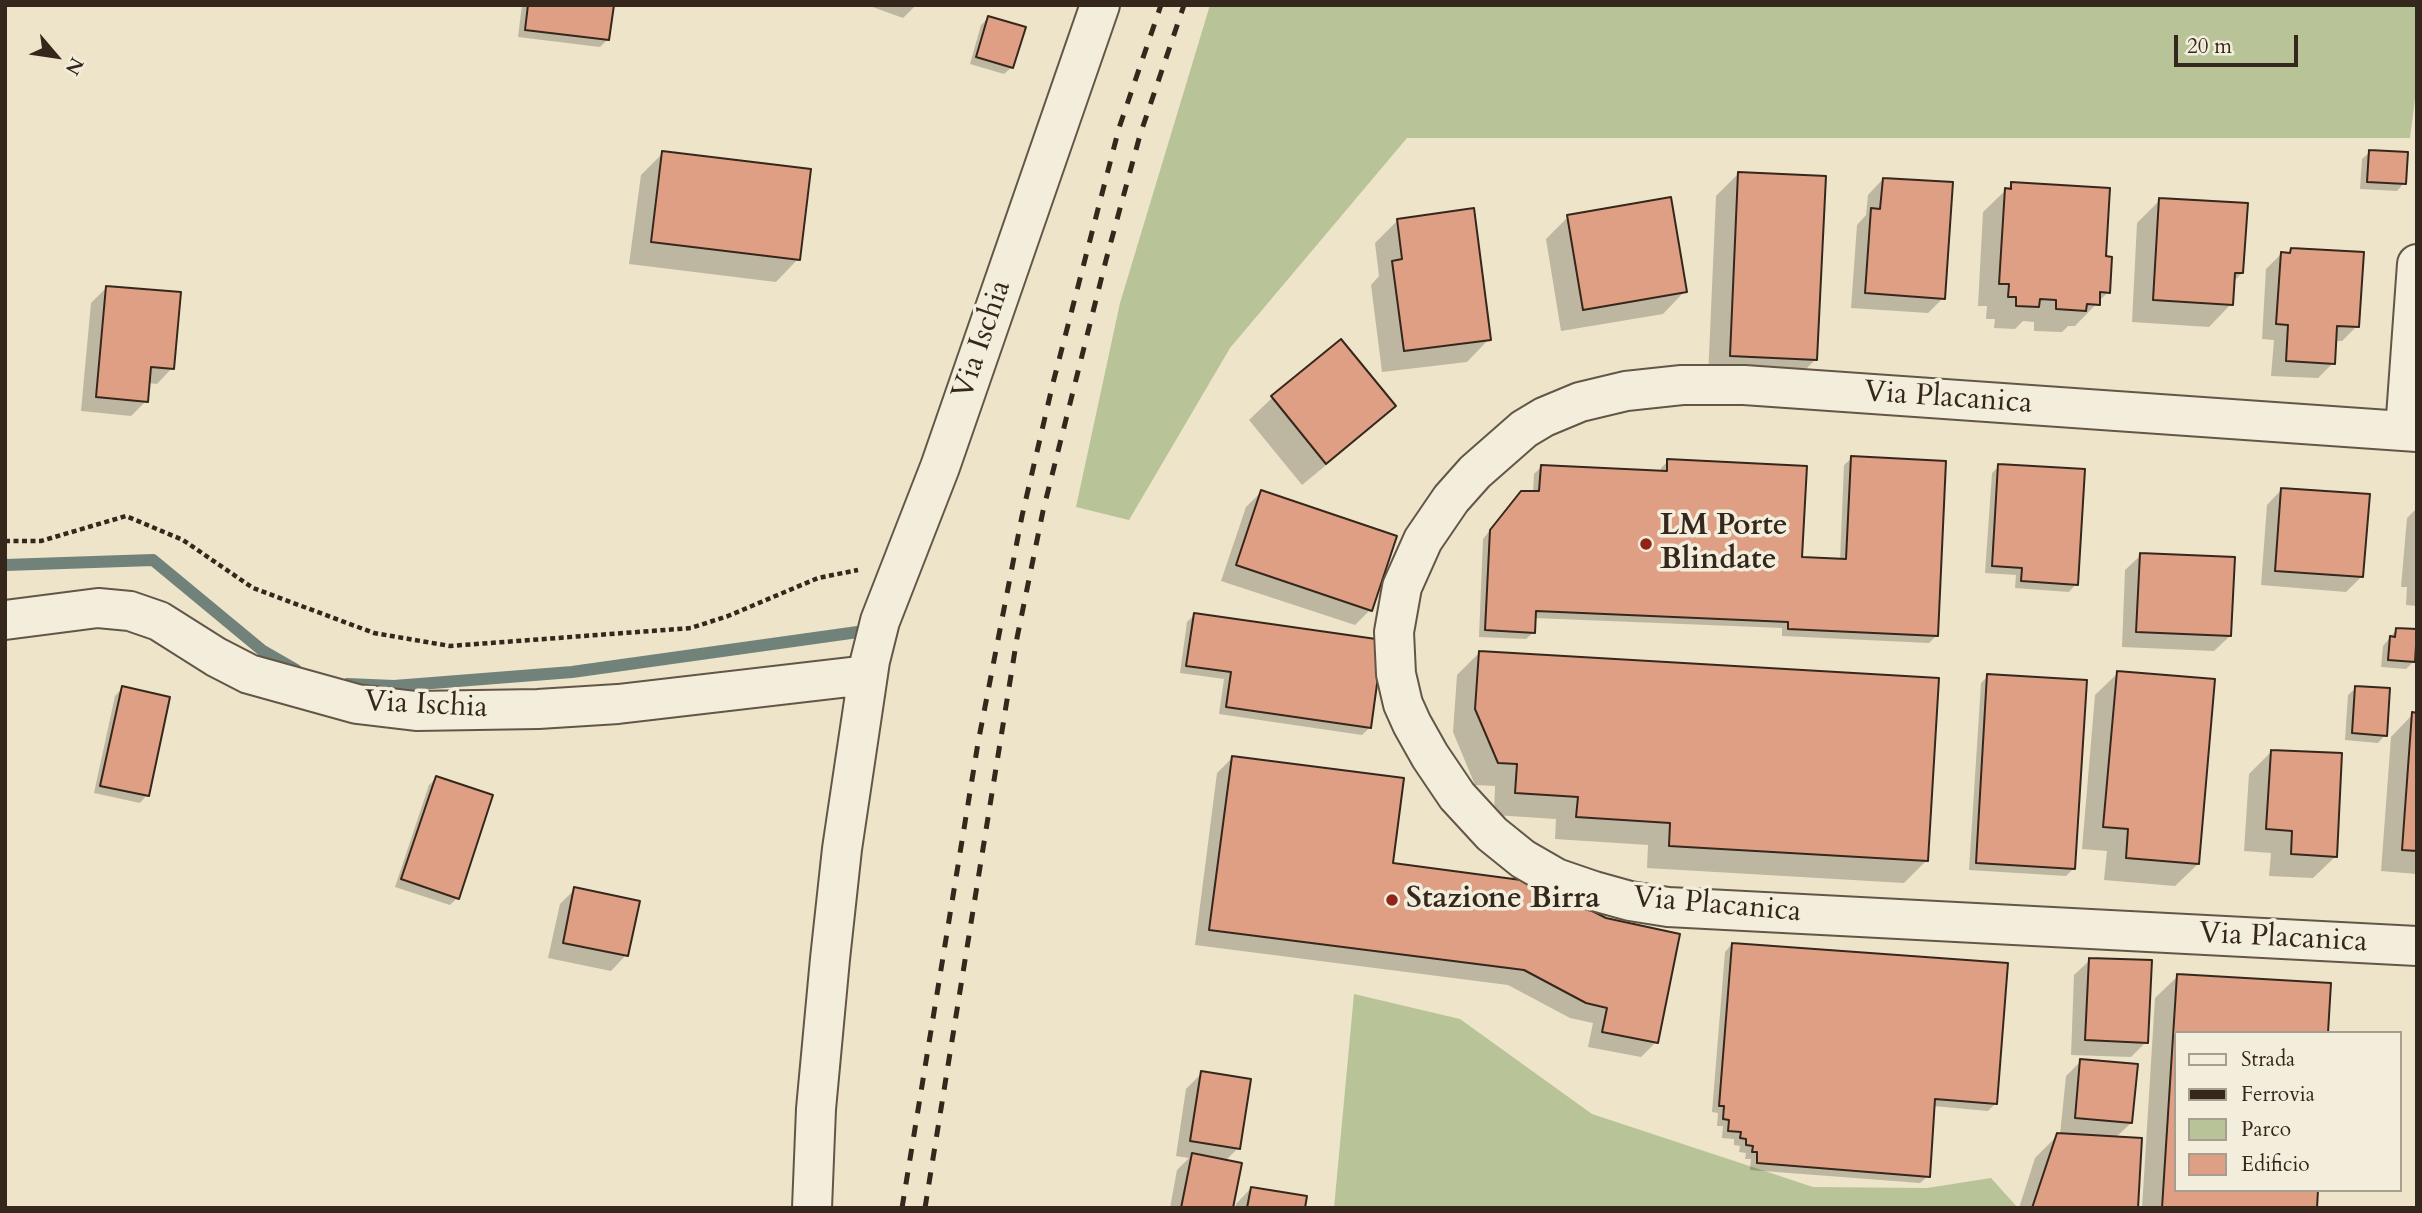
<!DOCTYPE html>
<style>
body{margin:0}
#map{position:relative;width:2422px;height:1213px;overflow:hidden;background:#ede4c9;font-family:Cardo,serif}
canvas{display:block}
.frame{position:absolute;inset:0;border:7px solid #36271c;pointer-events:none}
.legend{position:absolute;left:2174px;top:1031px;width:228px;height:161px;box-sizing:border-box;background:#f3eddc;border:2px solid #a79e8f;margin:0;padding:9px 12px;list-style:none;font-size:21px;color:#36271c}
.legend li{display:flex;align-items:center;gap:14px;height:35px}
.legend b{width:35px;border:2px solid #a79e8f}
.north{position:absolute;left:21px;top:21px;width:70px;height:70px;-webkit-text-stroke:5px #f3eddc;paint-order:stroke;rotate:119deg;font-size:19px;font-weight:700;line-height:28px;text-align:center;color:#36271c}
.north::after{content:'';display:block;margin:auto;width:24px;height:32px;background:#36271c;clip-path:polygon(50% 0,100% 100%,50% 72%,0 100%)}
.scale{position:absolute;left:2174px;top:35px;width:124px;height:32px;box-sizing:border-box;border:4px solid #36271c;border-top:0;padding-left:9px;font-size:21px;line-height:24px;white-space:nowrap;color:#36271c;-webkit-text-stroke:5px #f3eddc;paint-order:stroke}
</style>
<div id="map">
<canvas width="2422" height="1213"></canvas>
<div class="frame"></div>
<ul class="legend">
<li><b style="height:9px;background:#f3eddc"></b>Strada</li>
<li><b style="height:9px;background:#36271c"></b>Ferrovia</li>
<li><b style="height:19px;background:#b8c497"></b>Parco</li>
<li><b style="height:19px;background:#df9f84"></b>Edificio</li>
</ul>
<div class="north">N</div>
<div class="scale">20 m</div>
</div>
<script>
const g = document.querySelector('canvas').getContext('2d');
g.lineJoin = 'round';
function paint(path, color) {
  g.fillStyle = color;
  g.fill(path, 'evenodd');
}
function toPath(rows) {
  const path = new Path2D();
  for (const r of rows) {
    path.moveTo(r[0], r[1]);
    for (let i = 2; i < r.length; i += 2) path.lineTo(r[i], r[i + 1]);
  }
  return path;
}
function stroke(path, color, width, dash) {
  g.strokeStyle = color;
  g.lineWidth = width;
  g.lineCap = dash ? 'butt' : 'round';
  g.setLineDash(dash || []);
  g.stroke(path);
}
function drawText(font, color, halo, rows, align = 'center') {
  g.font = font + ' Cardo,serif';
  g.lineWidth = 7;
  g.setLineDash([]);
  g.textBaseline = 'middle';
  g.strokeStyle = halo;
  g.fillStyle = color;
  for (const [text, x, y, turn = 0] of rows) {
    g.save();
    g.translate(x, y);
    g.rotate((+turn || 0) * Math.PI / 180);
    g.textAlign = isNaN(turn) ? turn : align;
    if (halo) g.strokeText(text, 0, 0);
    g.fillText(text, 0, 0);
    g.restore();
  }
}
const green = toPath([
 [1210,5,2417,5,2417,83,2410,138,1407,138,1230,348,1129,520,1076,507,1120,303],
 [1354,994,1460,1019,1592,1114,1813,1187,1927,1188,1991,1178,2018,1208,1334,1208]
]);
const shadow = toPath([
 [522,5,612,5,607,40,600,47,518,37],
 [867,5,916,5,903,18],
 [988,18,1012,67,1004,74,970,64,981,25],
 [2370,152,2404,183,2397,191,2360,189,2362,159],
 [663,153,798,259,776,282,629,264,641,175],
 [1738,174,1815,360,1793,382,1708,378,1716,196],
 [1883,179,1943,298,1928,313,1851,308,1857,225,1866,215,1868,195],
 [2012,184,2104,258,2108,292,2075,326,2068,326,2062,332,2034,331,2034,322,2023,321,2015,329,1994,328,1995,319,1986,319,1987,306,1978,306,1983,212],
 [2160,200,2242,273,2233,282,2231,304,2209,327,2132,322,2137,223],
 [1568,217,1685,291,1663,314,1561,331,1546,239],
 [1398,220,1489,339,1467,362,1382,372,1371,285,1379,276,1375,243],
 [2291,250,2357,326,2342,341,2335,341,2333,363,2318,378,2271,376,2274,340,2262,339,2266,269,2281,254,2287,254],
 [107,287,172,368,157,384,148,383,146,401,131,416,81,411,91,303],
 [1341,341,1394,405,1371,428,1302,485,1249,420,1272,398],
 [1852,458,1936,636,1929,643,1782,636,1782,628,1534,618,1534,632,1526,639,1479,637,1483,539,1521,492,1533,493,1534,474,1541,467,1661,472,1661,468,1668,461,1800,559,1840,560,1844,465],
 [1999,466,2076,584,2069,592,2015,588,2016,575,1985,573,1992,473],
 [2282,489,2361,577,2346,592,2261,585,2267,505],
 [1261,492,1370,610,1355,625,1221,581,1246,507],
 [2417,508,2417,606,2406,605,2407,587,2401,587,2407,518],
 [2141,555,2230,636,2214,651,2122,647,2125,570],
 [1194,615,1369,728,1362,735,1219,714,1224,679,1180,673,1187,622],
 [2397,629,2413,662,2406,669,2381,667,2383,646],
 [1479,653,1926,861,1904,883,1647,868,1648,845,1555,839,1556,819,1494,815,1495,786,1475,785,1453,732,1457,675],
 [2118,673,2198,864,2175,886,2104,880,2107,851,2082,849,2095,695],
 [1988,676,2074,868,2066,876,1969,870,1981,683],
 [122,688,147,795,140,803,94,793,115,696],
 [2356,688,2385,735,2378,743,2345,740,2348,695],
 [2413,714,2417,715,2417,874,2381,871,2391,737],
 [2271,752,2336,856,2313,878,2269,876,2271,853,2244,851,2249,774],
 [1232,758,1391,865,1535,883,1656,1042,1641,1057,1588,1047,1593,1023,1570,1018,1508,985,1195,945,1217,773],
 [436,778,457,898,450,905,395,887,429,785],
 [575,889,626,955,611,971,548,958,560,904],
 [1732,944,1996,1103,1988,1111,1933,1106,1928,1176,1920,1183,1750,1170,1751,1159,1745,1159,1746,1153,1739,1152,1740,1146,1734,1145,1734,1139,1722,1138,1723,1126,1717,1126,1718,1113,1712,1112,1725,952],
 [2090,960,2146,1042,2131,1057,2071,1055,2074,975],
 [2178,976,2175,1033,2175,1190,2315,1208,2142,1208,2155,998],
 [2081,1061,2131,1123,2115,1138,2137,1208,2019,1208,2035,1158,2058,1135,2060,1135,2066,1076],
 [1202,1073,1238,1148,1225,1161,1231,1208,1170,1208,1177,1170,1189,1158,1176,1156,1186,1089],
 [1251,1188,1303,1208,1235,1208,1236,1204]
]);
const stream = toPath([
 [5,565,153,560,263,651,296,670],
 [347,684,394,686,572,672,872,630]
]);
const building = toPath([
 [528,5,614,5,609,40,525,30,528,5],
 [988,16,1026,27,1013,68,976,57,988,16],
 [2369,150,2408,152,2406,184,2367,182,2369,150],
 [662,151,811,169,800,260,651,242,662,151],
 [1738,172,1826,176,1817,360,1730,356,1738,172],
 [1883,178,1953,182,1945,299,1865,293,1871,208,1880,209,1883,178],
 [2011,182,2110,188,2106,256,2112,257,2110,293,2100,292,2100,305,2087,304,2086,311,2056,309,2056,300,2040,299,2039,307,2016,306,2016,297,2008,297,2009,284,1999,284,2005,188,2011,189,2011,182],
 [1671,197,1687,292,1583,310,1567,215,1671,197],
 [2159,198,2248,203,2243,273,2235,273,2233,305,2153,300,2159,198],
 [1474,208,1491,340,1404,351,1392,261,1402,259,1397,219,1474,208],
 [2291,248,2364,252,2359,327,2337,326,2335,364,2286,361,2288,325,2276,324,2281,252,2290,253,2291,248],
 [106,286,181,292,174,369,151,367,148,402,96,397,106,286],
 [1341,339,1396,406,1326,464,1271,396,1341,339],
 [1851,456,1946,461,1938,636,1788,629,1788,622,1536,611,1535,633,1485,630,1490,530,1521,491,1539,491,1541,465,1667,471,1667,459,1807,466,1802,557,1846,559,1851,456],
 [1998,464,2085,469,2078,585,2021,581,2022,568,1992,566,1998,464],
 [2281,488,2370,494,2363,577,2275,571,2281,488],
 [1261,490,1397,536,1372,611,1236,565,1261,490],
 [2140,553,2235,557,2231,636,2136,632,2140,553],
 [1194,613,1383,640,1371,728,1226,707,1231,672,1186,666,1194,613],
 [2396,628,2417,629,2415,662,2388,660,2390,636,2395,637,2396,628],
 [1479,651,1939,678,1928,861,1669,846,1670,823,1576,817,1578,797,1515,793,1517,764,1498,763,1475,709,1479,651],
 [2117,671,2215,679,2199,864,2126,858,2128,829,2103,827,2117,671],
 [1987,674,2087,680,2075,869,1976,863,1987,674],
 [122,686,170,697,149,796,100,786,122,686],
 [2355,686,2390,688,2387,736,2352,733,2355,686],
 [2412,712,2417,713,2417,851,2402,850,2412,712],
 [2271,750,2342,753,2337,857,2291,854,2292,831,2266,829,2271,750],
 [1232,756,1404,778,1393,863,1536,882,1606,918,1680,934,1658,1043,1602,1032,1607,1008,1586,1003,1524,970,1209,930,1232,756],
 [436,776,493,795,459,899,401,879,436,776],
 [574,887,640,901,628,956,563,943,574,887],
 [1732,943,2008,963,1997,1104,1935,1099,1930,1177,1757,1163,1757,1152,1752,1152,1753,1146,1746,1145,1746,1139,1740,1138,1741,1132,1728,1131,1729,1120,1723,1119,1724,1106,1719,1106,1732,943],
 [2089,958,2152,960,2148,1043,2085,1040,2089,958],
 [2177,974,2331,983,2328,1033,2175,1033,2175,1190,2318,1190,2317,1208,2162,1208,2177,974],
 [2080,1059,2138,1064,2132,1123,2075,1118,2080,1059],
 [1201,1071,1251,1079,1240,1149,1190,1141,1201,1071],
 [2057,1133,2142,1138,2138,1208,2032,1208,2057,1133],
 [1192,1153,1242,1163,1233,1208,1181,1208,1192,1153],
 [1251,1187,1307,1196,1305,1208,1247,1208,1251,1187]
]);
const path = toPath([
 [5,541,41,541,126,516,183,540,253,588,374,633,450,646,691,628,728,616,818,578,858,570]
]);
const minor = toPath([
 [2405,431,2417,264],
 [2417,432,1744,385,1682,385,1626,391,1580,402,1544,417,1524,429,1475,472,1451,499,1423,540,1402,587,1394,632,1396,674,1403,704,1412,724,1430,756,1457,796,1492,834,1523,859,1556,878,1594,891,1630,901,1668,907,2417,946],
 [5,620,98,608,130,611,159,621,216,657,249,674,357,704,416,711,538,709,618,704,867,675],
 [812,1208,816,1109,830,959,842,849,870,661,880,621,940,467,1100,5]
]);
const rail = toPath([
 [902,1208,978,743,1022,516,1053,383,1119,128,1161,5],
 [925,1208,1017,638,1043,511,1106,260,1140,135,1184,5]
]);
const markers = [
 [1646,544,7,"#8f2418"],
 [1392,900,7,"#8f2418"]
];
const streetNames = [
 ["Via Ischia",983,340,-71],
 ["Via Placanica",1948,399,4],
 ["Via Ischia",426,706,3],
 ["Via Placanica",1717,906,5],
 ["Via Placanica",2283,939,3]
];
const poiNames = [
 ["LM Porte",1660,527],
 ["Blindate",1660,561],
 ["Stazione Birra",1406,900]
];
paint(green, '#b8c497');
paint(shadow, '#0003');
stroke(stream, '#71827a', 12);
paint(building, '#df9f84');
stroke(building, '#36271c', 2);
stroke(minor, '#645647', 42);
stroke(path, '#36271c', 4.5, [5, 3.5]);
stroke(minor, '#f3eddc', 38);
stroke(rail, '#36271c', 5, [12, 12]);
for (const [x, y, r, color] of markers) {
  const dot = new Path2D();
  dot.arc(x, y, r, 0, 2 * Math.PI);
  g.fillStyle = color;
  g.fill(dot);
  stroke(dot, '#f3eddc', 2.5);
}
drawText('30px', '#36271c', '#f3eddc', streetNames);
drawText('bold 30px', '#36271c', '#f3eddc', poiNames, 'left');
</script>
